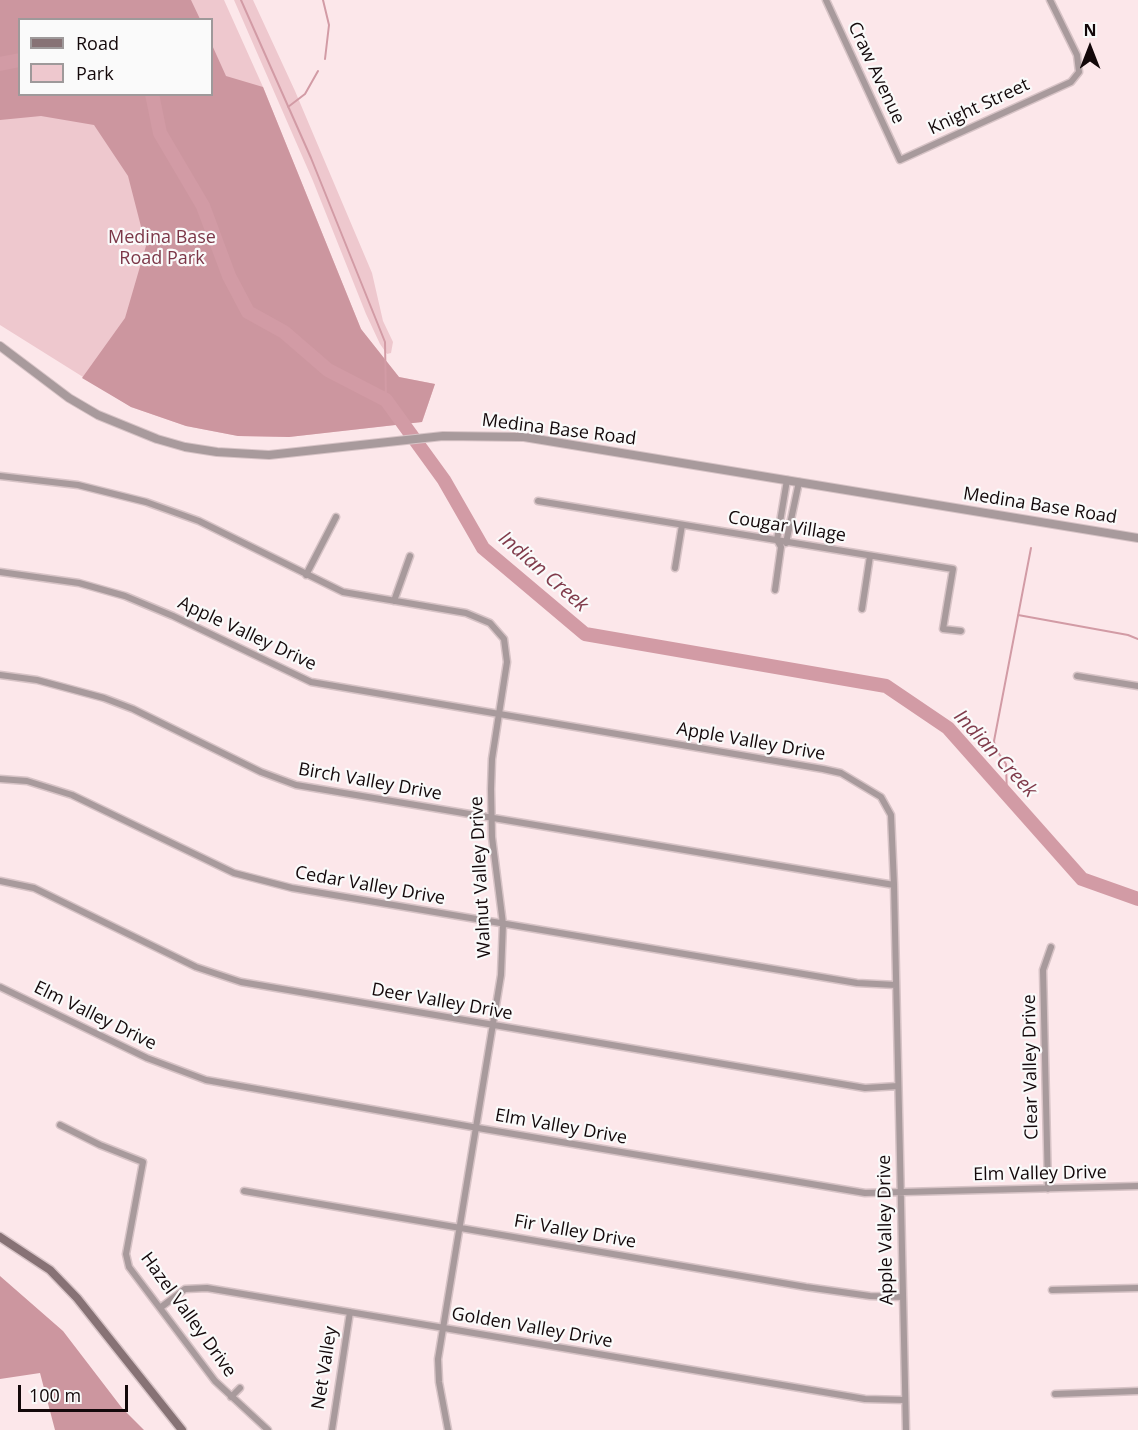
<!DOCTYPE html>
<style>
body{margin:0}
#map{position:relative;width:1138px;height:1430px;overflow:hidden;background:#fce7ea;font-family:"Open Sans",sans-serif}
canvas{display:block}
.legend{position:absolute;left:18px;top:18px;width:195px;height:78px;box-sizing:border-box;background:#fafafa;border:2px solid #9e999a;margin:0;padding:8px 10px;list-style:none;font-size:18px;color:#13080a}
.legend li{display:flex;align-items:center;gap:12px;height:30px}
.legend b{width:30px;border:2px solid #9e999a}
.north{position:absolute;left:1060px;top:18px;width:60px;height:60px;-webkit-text-stroke:4px #fafafa;paint-order:stroke;rotate:0deg;font-size:16px;font-weight:700;line-height:24px;text-align:center;color:#13080a}
.north::after{content:'';display:block;margin:auto;width:21px;height:27px;background:#13080a;clip-path:polygon(50% 0,100% 100%,50% 72%,0 100%)}
.scale{position:absolute;left:18px;top:1385px;width:110px;height:27px;box-sizing:border-box;border:3px solid #13080a;border-top:0;padding-left:8px;font-size:18px;line-height:21px;white-space:nowrap;color:#13080a;-webkit-text-stroke:4px #fafafa;paint-order:stroke}
</style>
<div id="map">
<canvas width="1138" height="1430"></canvas>
<ul class="legend">
<li><b style="height:8px;background:#877275"></b>Road</li>
<li><b style="height:16px;background:#eec8ce"></b>Park</li>
</ul>
<div class="north">N</div>
<div class="scale">100 m</div>
</div>
<script>
const g = document.querySelector('canvas').getContext('2d');
g.lineJoin = 'round';
function paint(path, color) {
  g.fillStyle = color;
  g.fill(path, 'evenodd');
}
function toPath(rows) {
  const path = new Path2D();
  for (const r of rows) {
    path.moveTo(r[0], r[1]);
    for (let i = 2; i < r.length; i += 2) path.lineTo(r[i], r[i + 1]);
  }
  return path;
}
function stroke(path, color, width, dash) {
  g.strokeStyle = color;
  g.lineWidth = width;
  g.lineCap = dash ? 'butt' : 'round';
  g.setLineDash(dash || []);
  g.stroke(path);
}
function drawText(font, color, halo, rows, align = 'center') {
  g.font = font + ' "Open Sans",sans-serif';
  g.lineWidth = 4.5;
  g.setLineDash([]);
  g.textBaseline = 'middle';
  g.strokeStyle = halo;
  g.fillStyle = color;
  for (const [text, x, y, turn = 0] of rows) {
    g.save();
    g.translate(x, y);
    g.rotate((+turn || 0) * Math.PI / 180);
    g.textAlign = isNaN(turn) ? turn : align;
    if (halo) g.strokeText(text, 0, 0);
    g.fillText(text, 0, 0);
    g.restore();
  }
}
const green = toPath([
 [0,0,224,0,263,87,361,329,399,377,435,384,422,422,289,437,238,436,186,426,131,407,0,325],
 [20,20,212,20,212,94,20,94],
 [234,0,253,0,295,91,372,273,383,321,393,342,391,353,387,354,380,344,366,314,313,181]
]);
const forest = toPath([
 [0,0,191,0,200,19,20,20,20,94,212,94,212,45,226,76,263,87,361,329,399,377,435,384,422,422,289,437,238,436,186,426,131,407,82,378,125,318,146,246,128,176,94,125,41,116,0,120],
 [0,1276,63,1331,122,1408,144,1430,55,1430,40,1373,0,1379]
]);
const stream = toPath([
 [241,0,311,158,385,342,386,400],
 [323,0,329,25,325,59],
 [288,107,305,94,318,71],
 [1018,615,1128,635,1138,639],
 [1007,797,1006,764,995,748,994,741,1031,548]
]);
const river = toPath([
 [0,64,20,60],
 [152,94,160,133,203,206,229,276,248,312,284,332,328,370,386,400,444,480,483,548,585,634,886,686,948,728,1082,879,1138,899]
]);
const minor = toPath([
 [826,0,900,160,1071,82,1079,72,1077,55,1050,0],
 [0,476,78,485,146,502,199,521,343,592,466,613,490,623,504,639,507,662,492,759,491,789,492,837,503,924,501,975,438,1359,439,1382,448,1430],
 [538,501,953,569,943,629,961,631],
 [786,543,799,482],
 [675,568,682,525],
 [0,572,79,583,125,596,173,616,311,682,823,769,841,773,881,797,891,815,894,885,906,1430],
 [306,575,336,517],
 [775,590,781,547,777,540,787,480],
 [394,601,410,556],
 [862,609,870,556],
 [0,675,37,680,104,698,133,709,261,772,296,785,894,885],
 [1077,676,1138,686],
 [0,779,27,781,72,795,234,873,292,888,857,983,896,985],
 [0,881,34,888,196,967,241,982,865,1088,898,1086],
 [0,987,147,1058,206,1080,478,1128,865,1193,1138,1186],
 [60,1125,100,1145,143,1162,126,1254,129,1267,215,1381,268,1430],
 [1048,1189,1043,970,1051,947],
 [244,1191,806,1287,870,1296,903,1297],
 [1052,1290,1138,1288],
 [160,1308,185,1289,207,1288,865,1399,905,1400],
 [1055,1394,1138,1391],
 [231,1397,240,1388],
 [332,1430,350,1312]
]);
const tertiary = toPath([
 [0,346,69,398,98,415,157,439,185,447,217,452,269,455,443,436,524,437,1138,538]
]);
const secondary = toPath([
 [0,1237,50,1270,77,1298,182,1430]
]);
const streetNames = [
 ["Craw Avenue",876,73,65],
 ["Knight Street",979,107,-25],
 ["Medina Base Road",559,430,7],
 ["Medina Base Road",1040,506,9],
 ["Cougar Village",787,527,9],
 ["Apple Valley Drive",247,634,25],
 ["Apple Valley Drive",751,742,10],
 ["Birch Valley Drive",370,782,10],
 ["Walnut Valley Drive",481,877,-93],
 ["Cedar Valley Drive",370,886,10],
 ["Deer Valley Drive",442,1002,10],
 ["Elm Valley Drive",95,1016,26],
 ["Clear Valley Drive",1031,1067,-91],
 ["Elm Valley Drive",561,1127,10],
 ["Elm Valley Drive",1040,1174,-1],
 ["Apple Valley Drive",886,1230,-91],
 ["Fir Valley Drive",575,1232,10],
 ["Hazel Valley Drive",188,1315,54],
 ["Golden Valley Drive",532,1328,10],
 ["Net Valley",325,1368,-81]
];
const parkNames = [
 ["Medina Base",162,238],
 ["Road Park",162,259]
];
const waterNames = [
 ["Indian Creek",543,572,41],
 ["Indian Creek",995,754,47]
];
paint(green, '#eec8ce');
paint(forest, '#cc969f');
stroke(stream, '#d29ba5', 2);
stroke(river, '#d29ba5', 14);
stroke(minor, '#d7c3c6', 9);
stroke(tertiary, '#d7c3c6', 10);
stroke(secondary, '#d7c3c6', 11);
stroke(minor, '#a89a9c', 6);
stroke(tertiary, '#a89a9c', 8);
stroke(secondary, '#877275', 8);
drawText('18px', '#13080a', '#fafafa', streetNames);
drawText('18px', '#7c3748', '#fafafa', parkNames);
drawText('italic 20px', '#803b4b', '#fafafa', waterNames);
</script>
